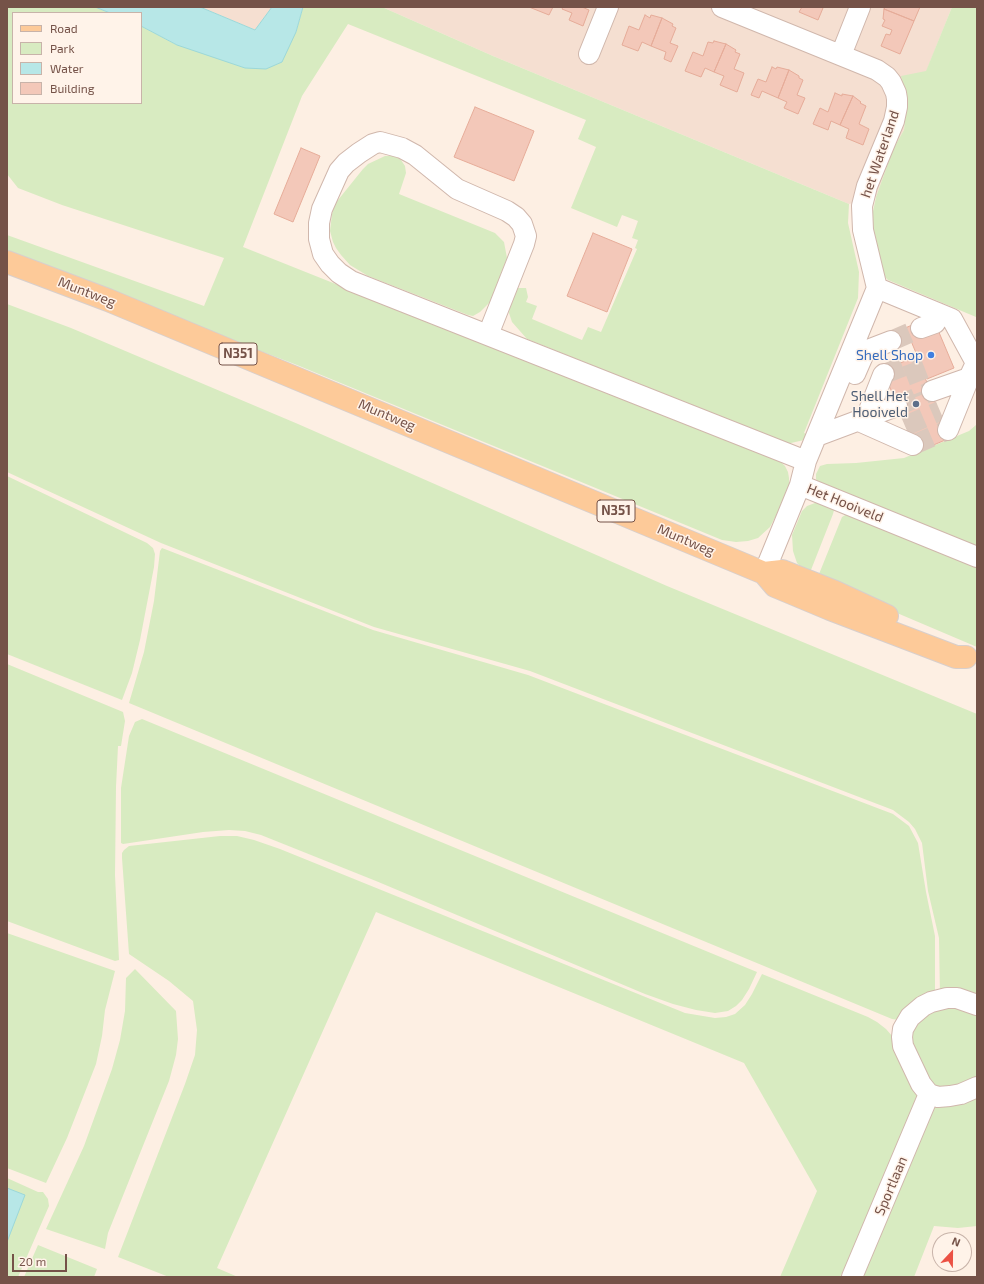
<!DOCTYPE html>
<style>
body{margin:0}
#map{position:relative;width:984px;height:1284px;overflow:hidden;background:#fdefe3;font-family:"Exo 2",sans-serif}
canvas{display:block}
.frame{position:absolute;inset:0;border:8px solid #755248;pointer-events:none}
.legend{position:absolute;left:12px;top:12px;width:130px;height:92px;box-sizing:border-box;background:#fff3e9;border:1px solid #c8b3a9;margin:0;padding:5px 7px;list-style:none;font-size:12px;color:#755248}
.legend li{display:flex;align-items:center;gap:8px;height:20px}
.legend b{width:20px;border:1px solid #c8b3a9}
.north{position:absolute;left:932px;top:1232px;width:40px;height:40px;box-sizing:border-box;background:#fff3e9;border:1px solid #c8b3a9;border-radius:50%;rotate:22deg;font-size:11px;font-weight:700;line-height:16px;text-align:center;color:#755248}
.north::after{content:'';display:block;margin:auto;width:14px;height:18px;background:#eb5144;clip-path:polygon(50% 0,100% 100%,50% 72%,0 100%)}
.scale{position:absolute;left:12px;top:1254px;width:55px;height:18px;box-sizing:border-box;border:2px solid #755248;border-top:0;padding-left:5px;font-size:12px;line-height:14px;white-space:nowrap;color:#755248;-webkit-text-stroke:3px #fff3e9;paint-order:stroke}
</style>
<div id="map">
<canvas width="984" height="1284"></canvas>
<div class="frame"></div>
<ul class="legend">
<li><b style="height:5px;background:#fdca99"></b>Road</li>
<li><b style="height:11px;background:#d8ebc1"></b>Park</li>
<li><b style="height:11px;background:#b7e7e7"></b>Water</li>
<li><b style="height:11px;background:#f3c8b9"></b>Building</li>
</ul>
<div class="north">N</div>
<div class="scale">20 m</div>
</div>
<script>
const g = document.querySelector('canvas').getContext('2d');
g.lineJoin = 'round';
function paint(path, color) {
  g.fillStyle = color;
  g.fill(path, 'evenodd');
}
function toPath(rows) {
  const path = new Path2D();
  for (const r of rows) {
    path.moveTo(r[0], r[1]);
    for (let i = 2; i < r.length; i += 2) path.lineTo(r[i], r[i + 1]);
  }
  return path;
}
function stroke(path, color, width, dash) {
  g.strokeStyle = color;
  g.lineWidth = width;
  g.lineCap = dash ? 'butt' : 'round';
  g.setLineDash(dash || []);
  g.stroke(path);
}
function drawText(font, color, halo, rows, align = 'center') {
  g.font = font + ' "Exo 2",sans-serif';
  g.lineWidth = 3;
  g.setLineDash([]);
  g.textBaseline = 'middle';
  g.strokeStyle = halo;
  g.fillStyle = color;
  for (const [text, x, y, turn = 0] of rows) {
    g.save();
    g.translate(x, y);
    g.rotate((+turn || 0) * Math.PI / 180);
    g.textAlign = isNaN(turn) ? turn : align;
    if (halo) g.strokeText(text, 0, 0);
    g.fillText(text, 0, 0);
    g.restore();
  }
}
const residential = toPath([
 [200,7,272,7,255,30],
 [382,7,952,7,926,72,907,100,904,130,893,149,876,197,849,204,493,56]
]);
const green = toPath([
 [7,7,95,7,110,13,13,13,13,103,141,103,141,26,177,45,296,32,303,7,382,7,493,56,849,204,848,223,859,272,858,298,804,433,809,435,804,440,791,443,785,443,527,339,512,322,509,313,510,305,515,292,518,288,526,288,528,297,526,302,537,306,532,319,582,340,588,327,601,332,637,249,635,248,638,240,632,238,638,221,622,215,617,227,571,208,596,147,578,139,586,120,348,24,302,96,243,247,496,348,778,459,785,466,788,472,789,478,789,485,779,510,770,527,758,538,748,541,736,542,722,540,297,365,7,254,7,235,204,306,224,258,62,205,18,188,7,174],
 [952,7,977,7,977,318,976,317,888,280,885,277,879,260,871,221,876,197,893,149,904,130,907,100,901,76,926,71],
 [385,156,393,156,398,158,401,160,405,166,406,173,399,194,495,233,504,242,507,258,500,276,501,277,490,302,480,312,473,316,468,315,368,276,350,265,341,255,336,248,333,242,330,231,332,214,334,205,363,169,368,164],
 [7,304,71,328,298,424,667,586,977,714,977,1001,940,996,939,938,928,891,922,843,915,829,909,822,893,810,530,671,374,627,161,543,7,472],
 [977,423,977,550,820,485,816,479,816,474,820,466,827,464,856,463,904,458,969,431,976,425],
 [7,476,147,543,153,548,155,554,154,567,140,640,132,673,122,700,7,654],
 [815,503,821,503,831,507,834,510,833,514,809,575,797,563,793,551,792,535,802,511,807,506],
 [847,514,977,565,977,647,817,579,842,517],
 [162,548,373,630,528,675,893,814,909,826,918,843,926,892,935,936,935,997,899,1020,892,1019,129,703,144,652,154,601,160,551],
 [7,664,123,712,125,721,121,746,118,746,116,787,115,875,119,960,115,961,7,921],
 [142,719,757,972,749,989,742,1000,736,1006,728,1011,715,1013,696,1010,673,1004,645,994,376,881,261,835,245,831,229,830,203,832,123,844,121,843,121,788,129,736,135,722],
 [220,836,237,836,254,840,280,849,685,1013,715,1018,726,1017,735,1014,745,1005,752,994,762,974,868,1017,877,1022,886,1029,893,1037,918,1094,918,1105,893,1172,840,1277,780,1277,817,1191,744,1063,376,912,217,1268,238,1277,169,1277,118,1257,185,1084,195,1055,197,1030,193,1001,169,981,129,954,122,858,122,853,124,850,129,846],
 [7,933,115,971,105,1010,102,1036,96,1064,67,1138,46,1183,7,1168],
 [135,969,176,1011,178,1039,176,1055,169,1081,108,1233,105,1249,46,1229,84,1146,112,1069,120,1040,125,1011,126,978],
 [934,1005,977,1011,977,1081,936,1090,908,1046,911,1026],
 [977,1091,977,1226,958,1228,934,1226,914,1277,857,1277,932,1109,938,1105],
 [7,1178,38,1192,43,1192,48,1199,49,1206,18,1277,7,1277],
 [38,1245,97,1269,94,1277,24,1277]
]);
const water = toPath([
 [95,7,200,7,255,30,272,7,303,7,296,32,282,62,266,69,245,68,177,45,141,26,141,13,110,13,95,7],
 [7,1188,25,1195,7,1242,7,1188]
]);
const building = toPath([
 [529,7,553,7,549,15,529,7],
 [563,7,582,7,589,10,583,26,569,20,572,13,562,9,563,7],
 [802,7,820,7,823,8,818,20,799,12,802,7],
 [886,7,920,7,914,21,884,9,886,7],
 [884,9,914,21,900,54,881,46,886,34,890,35,892,30,882,26,885,20,883,19,884,9],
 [645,15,650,18,651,15,662,18,651,46,642,42,638,51,622,45,629,26,639,30,645,15],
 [662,18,673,24,672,26,676,28,670,43,678,46,671,62,664,59,666,52,651,46,662,18],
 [714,41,726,44,714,72,705,68,701,77,685,71,693,52,703,56,708,42,713,43,714,41],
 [726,44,736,50,735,52,740,54,734,69,744,73,737,92,720,85,724,76,714,72,726,44],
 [772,67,776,69,777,67,789,70,778,98,762,91,759,98,751,95,758,79,766,82,772,67],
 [789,70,799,76,799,78,803,80,797,95,805,98,798,114,784,108,787,102,778,98,789,70],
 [835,93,842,96,842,94,853,96,840,125,831,121,828,130,813,124,820,108,828,112,835,93],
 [853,96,861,102,860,103,866,106,859,124,869,129,863,145,846,138,849,129,840,125,853,96],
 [475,107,534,131,514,181,454,157,475,107],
 [301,148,320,156,293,222,274,214,301,148],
 [593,233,632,249,607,312,567,296,593,233],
 [919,322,938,330,954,368,927,379,911,341,894,348,889,335,919,322],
 [916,356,950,438,917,452,883,371,916,356]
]);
const minorTunnel = toPath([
 [891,341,921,328],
 [884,374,912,363,924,394],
 [897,406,932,391],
 [905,426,940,411],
 [913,445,948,430]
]);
const minor = toPath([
 [722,7,877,70,887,77,891,82,896,93,897,99,897,107,894,121,867,186,862,206,863,230,877,288,806,461,800,485,764,573],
 [589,54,608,7],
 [841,55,860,7],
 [877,288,952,319,976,363,969,378,932,391],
 [921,328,935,323,938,313],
 [488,335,524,244,526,236,522,224,516,217,507,211,457,189,415,155,402,148,380,142,373,144,359,153,346,163,339,171,322,209,319,223,319,239,323,254,330,264,339,273,351,281,806,461],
 [855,374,865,351,891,341],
 [866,418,883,375,884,374],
 [859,421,913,445],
 [948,430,969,378],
 [817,436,897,406],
 [800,485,977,557],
 [977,1005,957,998,947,998,931,1002,923,1006,910,1017,903,1029,902,1037,903,1046,921,1084,929,1094,938,1097,950,1096,961,1094,977,1087],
 [852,1277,929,1094]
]);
const major = toPath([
 [7,262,108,300,764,573,775,586,830,609,956,657,966,657],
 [764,573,782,571,835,592,887,616]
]);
const markers = [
 [931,355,4,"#3f7fe0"],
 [916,404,4,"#5c6f8a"]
];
const shields = [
 [238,354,38],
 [616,511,38]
];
const shieldNames = [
 ["N351",238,354],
 ["N351",616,511]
];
const streetNames = [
 ["het Waterland",880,154,-71],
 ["Muntweg",87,292,21],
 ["Muntweg",387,415,23],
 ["Het Hooiveld",845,503,22],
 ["Muntweg",686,540,23],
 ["Sportlaan",891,1186,-67]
];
const shopNames = [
 ["Shell Shop",923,355]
];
const serviceNames = [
 ["Shell Het",908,396],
 ["Hooiveld",908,412]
];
paint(residential, '#f5dfd1');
paint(green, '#d8ebc1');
paint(water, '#b7e7e7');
stroke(water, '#9cd8d9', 1);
paint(building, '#f3c8b9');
stroke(building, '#e6ac99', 1);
stroke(minorTunnel, '#dbc8bc', 20, [20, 10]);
stroke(minor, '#d0b7ac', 22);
stroke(major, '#d8cfcc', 24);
stroke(minor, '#fff', 20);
stroke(major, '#fdca99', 22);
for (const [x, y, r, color] of markers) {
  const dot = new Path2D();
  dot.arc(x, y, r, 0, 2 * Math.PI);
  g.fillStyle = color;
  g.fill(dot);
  stroke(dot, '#fff3e9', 1.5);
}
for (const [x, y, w] of shields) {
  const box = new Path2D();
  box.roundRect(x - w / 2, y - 11, w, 22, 3);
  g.fillStyle = '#fff3e9';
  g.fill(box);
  stroke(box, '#755248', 1);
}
drawText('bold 13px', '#755248', null, shieldNames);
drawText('14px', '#755248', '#fff3e9', streetNames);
drawText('14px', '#366cbe', '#fff3e9', shopNames, 'right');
drawText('14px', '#4e5e75', '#fff3e9', serviceNames, 'right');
</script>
